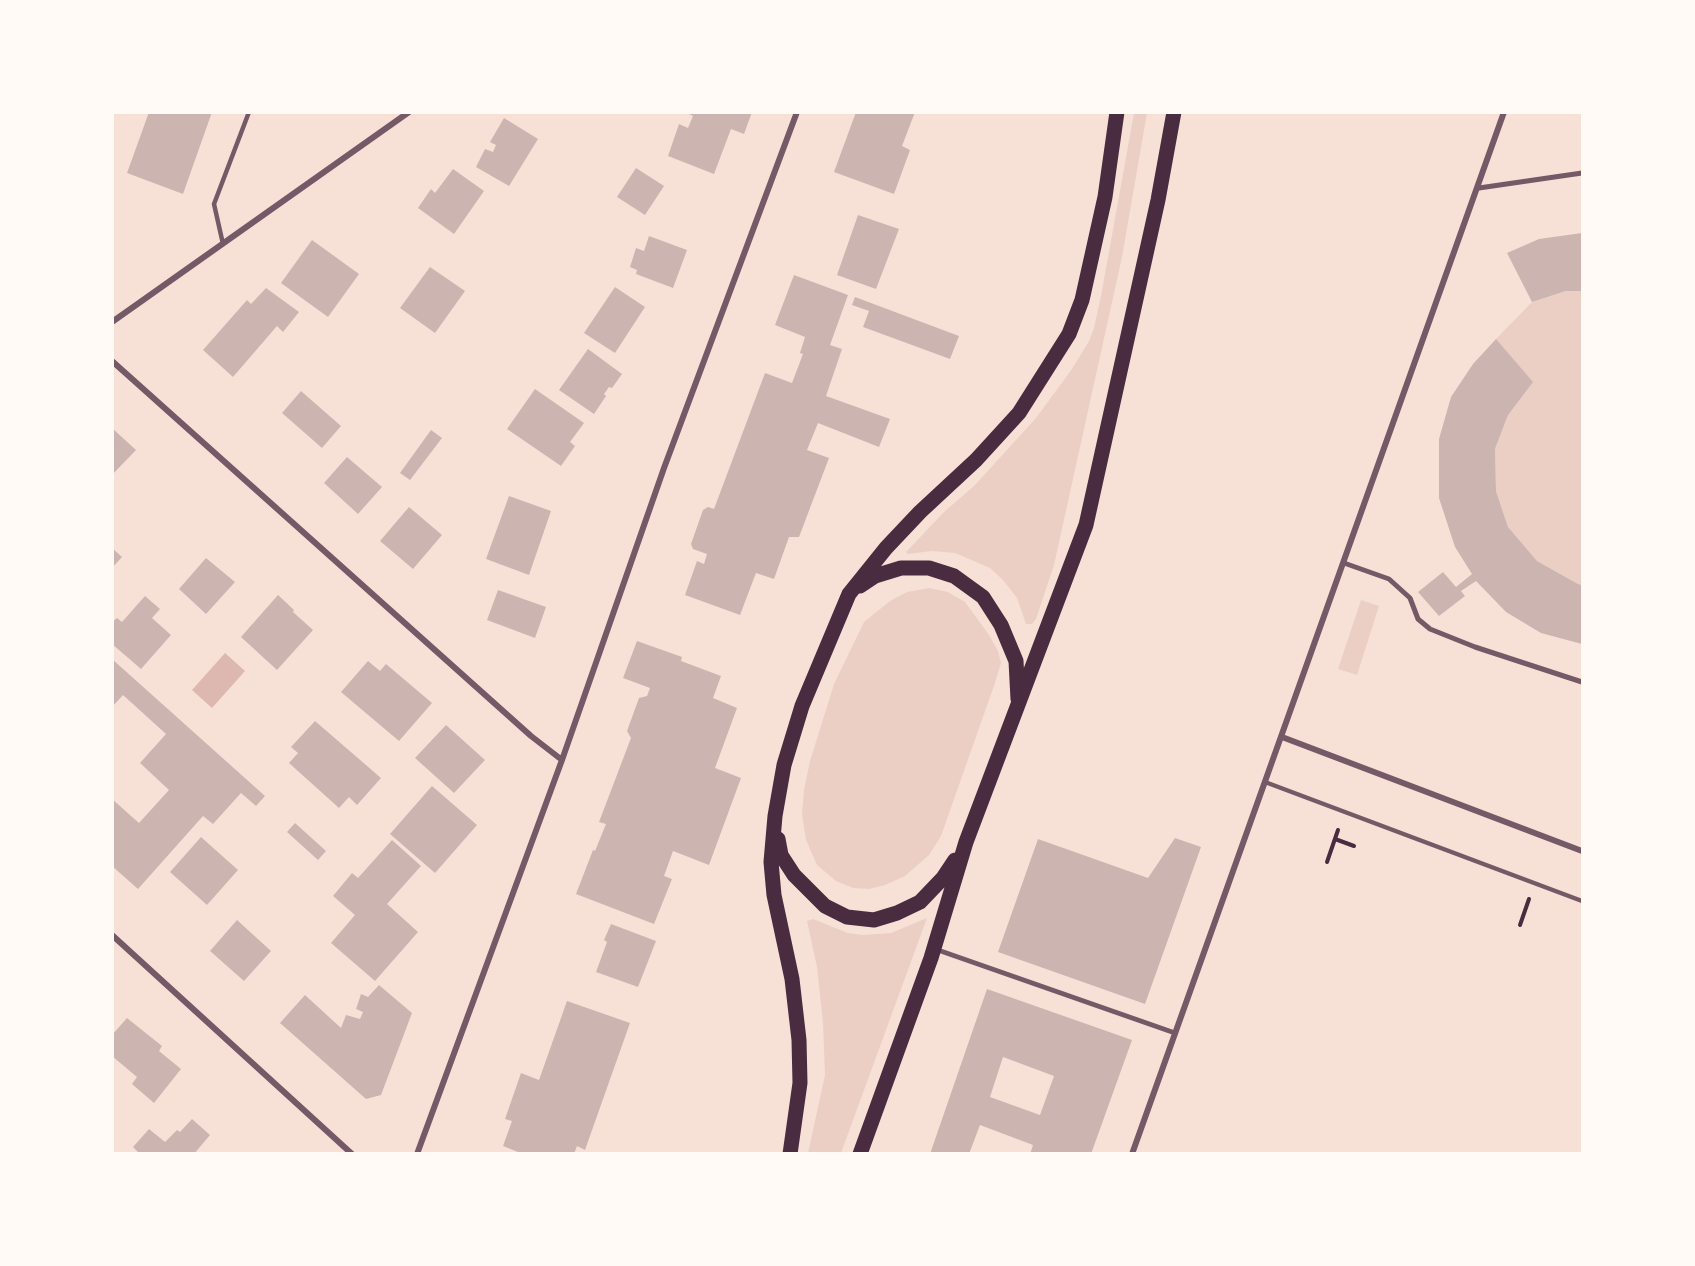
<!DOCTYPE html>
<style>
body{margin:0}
#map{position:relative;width:1695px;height:1266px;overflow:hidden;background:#f7e1d7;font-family:Helvetica,sans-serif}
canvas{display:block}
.frame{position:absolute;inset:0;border:114px solid #fffaf5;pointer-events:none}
</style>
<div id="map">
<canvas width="1695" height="1266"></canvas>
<div class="frame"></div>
</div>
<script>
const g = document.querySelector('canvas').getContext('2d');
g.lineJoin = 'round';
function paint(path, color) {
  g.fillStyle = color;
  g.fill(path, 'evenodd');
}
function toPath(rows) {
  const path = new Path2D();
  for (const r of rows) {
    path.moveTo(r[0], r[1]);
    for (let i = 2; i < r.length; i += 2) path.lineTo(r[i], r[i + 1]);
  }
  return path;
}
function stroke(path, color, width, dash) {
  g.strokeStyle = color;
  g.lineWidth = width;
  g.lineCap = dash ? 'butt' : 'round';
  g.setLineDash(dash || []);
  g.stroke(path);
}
const green = toPath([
 [1134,113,1147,113,1122,257,1054,565,1036,619,1032,624,1026,624,1017,598,1003,580,990,568,955,553,932,551,908,554,906,552,945,511,974,486,1036,418,1072,369,1089,341,1094,328,1101,296],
 [1566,291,1582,291,1582,585,1578,584,1537,561,1508,527,1496,491,1495,449,1508,415,1496,339,1532,302],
 [929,588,948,592,965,602,989,635,998,651,1001,663,995,683,941,836,929,855,905,876,885,885,869,889,853,888,836,881,817,865,806,840,802,814,804,790,810,761,834,684,864,622,890,601,907,592],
 [1361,600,1379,606,1357,675,1338,669],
 [927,918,841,1153,808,1153,825,1075,823,1023,817,967,807,921,813,919,848,933,863,935,891,933]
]);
const water = toPath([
 [225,653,245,671,212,708,192,690]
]);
const building = toPath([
 [149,112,212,112,183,194,127,173],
 [685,112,752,112,744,134,731,129,714,174,668,156,679,124,688,128,693,116],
 [856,112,915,112,902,146,910,150,894,194,834,172],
 [504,118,538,139,509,186,476,167,485,149,493,152,496,145,490,142],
 [636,168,664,186,645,215,617,197],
 [453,169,484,191,454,234,418,208,431,189,435,193],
 [858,215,899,229,876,289,837,275],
 [1582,233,1582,291,1566,291,1532,302,1507,253,1539,239],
 [649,236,687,250,673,288,636,274,637,270,630,267,636,248,644,251],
 [312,240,359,274,328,317,281,283],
 [430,267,465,291,435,333,400,308],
 [794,275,848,295,830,345,842,349,826,396,890,419,879,447,818,423,807,450,829,458,799,537,789,537,774,579,756,573,740,615,685,595,697,561,704,564,707,554,693,549,691,544,703,510,708,507,714,509,765,373,792,383,803,354,800,353,805,337,775,325],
 [615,287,645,307,615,353,584,333],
 [266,288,299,312,283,332,277,326,233,377,203,350,247,300,251,304],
 [855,297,959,336,950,359,863,327,869,311,852,305],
 [1496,339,1533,382,1508,415,1495,449,1496,491,1508,527,1537,561,1578,584,1582,585,1582,644,1541,633,1506,612,1476,581,1461,591,1465,596,1439,616,1418,592,1443,572,1456,587,1472,574,1455,547,1439,498,1439,439,1451,397,1473,364],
 [588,349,622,374,612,388,609,387,604,394,606,396,594,414,559,390],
 [535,389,584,423,570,442,575,446,561,466,507,429],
 [301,391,341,426,322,448,282,413],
 [112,428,136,450,112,475],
 [431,430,442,438,410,480,400,473],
 [347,457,382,487,358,514,324,483],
 [509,496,551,511,529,575,486,559],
 [409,507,442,535,413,569,380,541],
 [112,548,122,557,112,568],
 [206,558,235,582,206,614,179,589],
 [498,590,546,607,535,638,487,620],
 [278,595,294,610,293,612,313,630,277,670,241,637],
 [145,596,160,609,152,618,171,635,141,669,112,644,112,622,117,618,122,622],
 [637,641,682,657,681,661,721,676,713,698,737,708,715,768,741,778,709,865,673,851,664,876,672,879,654,924,576,894,593,850,595,851,606,824,599,822,631,738,627,731,639,698,647,696,650,688,623,678],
 [112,659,265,796,256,806,241,793,213,824,203,816,138,889,112,866,112,799,139,823,169,790,140,763,166,734,123,695,112,707],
 [368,661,380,671,386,664,432,703,399,741,341,692],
 [315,721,381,778,357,805,349,797,339,808,289,763,298,753,291,747],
 [446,725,485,760,454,793,415,758],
 [432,786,477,825,435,873,390,834],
 [295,823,326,851,318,860,287,832],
 [201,837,238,870,207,905,170,872],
 [1175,838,1201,847,1145,1004,998,952,1038,839,1148,878],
 [392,840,421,866,387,904,418,932,375,981,331,943,355,915,333,896,352,873,358,878],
 [237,920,271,951,244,981,210,951],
 [611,924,656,941,638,987,596,972,607,942,604,940],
 [379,985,412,1013,381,1095,366,1099,280,1023,305,995,341,1028,346,1015,360,1019,363,1012,356,1009,361,994,368,997],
 [987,989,1132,1040,1091,1154,1030,1154,1033,1145,980,1125,969,1154,930,1154],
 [1003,1057,1054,1076,1040,1115,990,1097],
 [567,1001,630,1023,585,1150,577,1146,574,1154,523,1154,503,1146,512,1121,505,1119,521,1073,539,1080],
 [127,1018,162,1046,159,1051,181,1069,154,1103,132,1084,137,1077,112,1056,112,1035],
 [192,1119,210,1135,194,1154,140,1154,133,1147,149,1129,165,1142,177,1130,180,1132]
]);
const path = toPath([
 [1335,839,1354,846],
 [1327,862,1338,830],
 [1520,925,1529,899]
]);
const service = toPath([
 [223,244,214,204,249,112],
 [1265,782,1582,901]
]);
const pedestrian = toPath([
 [1479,188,1582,173],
 [1344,563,1389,579,1410,598,1418,619,1430,629,1475,647,1582,682],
 [935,949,1175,1033]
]);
const minor = toPath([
 [112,322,409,112],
 [112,361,531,736,562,760],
 [1282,737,1582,851],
 [112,935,352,1154],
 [417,1154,562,760,664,468,797,112],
 [1132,1154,1504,112]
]);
const primary = toPath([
 [860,586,875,576,901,568,929,568,954,576,983,597,1001,625,1016,661,1018,699],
 [778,839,781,855,794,875,825,906,847,917,874,920,897,913,920,902,943,878,955,860],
 [790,1154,800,1083,799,1040,792,979,774,895,771,862,775,816,784,765,802,706,849,594,886,548,920,512,976,460,1019,413,1069,334,1082,300,1105,197,1117,112],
 [860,1154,931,958,966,842,1086,525,1158,200,1174,112]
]);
paint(green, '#ebcfc5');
paint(water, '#dcb8b0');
paint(building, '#ccb4b1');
stroke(path, '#4a2c40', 4);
stroke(service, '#755966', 4.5);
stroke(pedestrian, '#755966', 5);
stroke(minor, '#755966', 6);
stroke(primary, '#4a2c40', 15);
</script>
